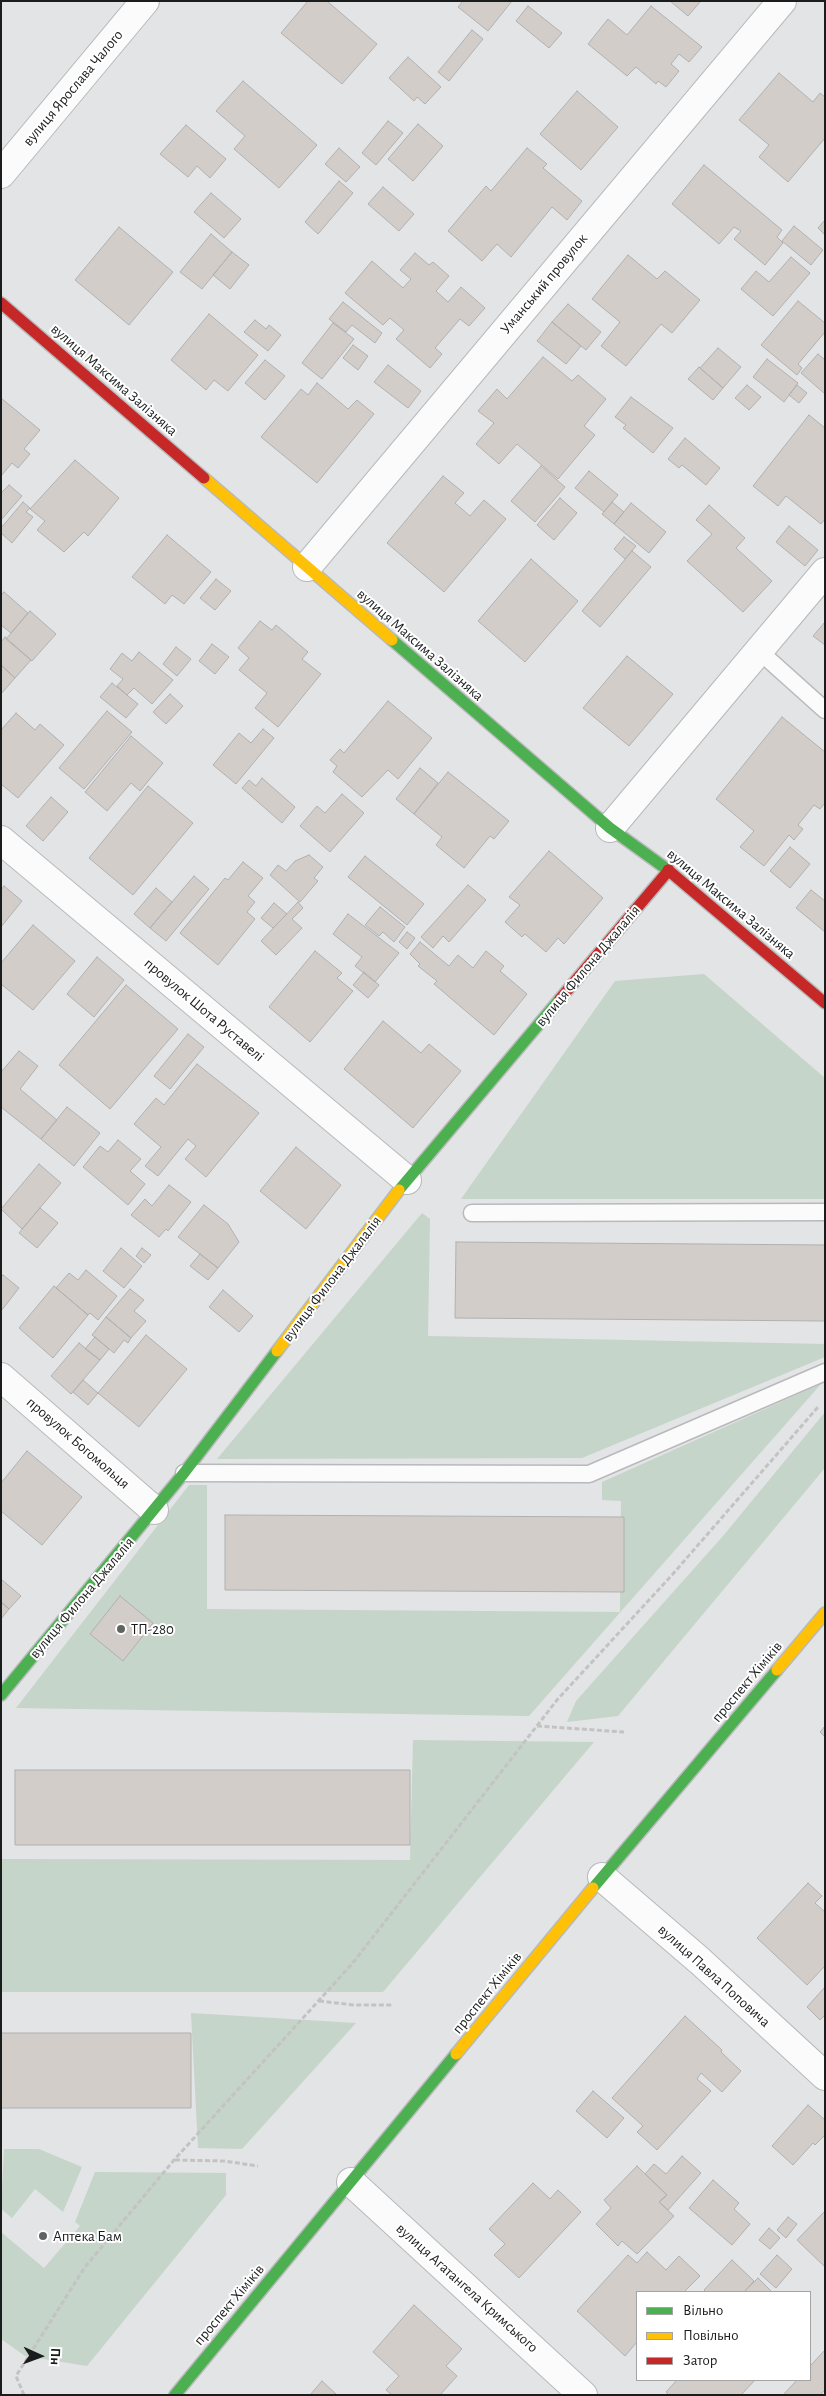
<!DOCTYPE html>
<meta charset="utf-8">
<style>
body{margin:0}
#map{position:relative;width:826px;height:2396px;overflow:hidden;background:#e3e4e5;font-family:"Alegreya Sans",sans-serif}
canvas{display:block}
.frame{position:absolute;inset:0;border:2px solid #1b1c1c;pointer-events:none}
.legend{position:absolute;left:636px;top:2291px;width:175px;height:90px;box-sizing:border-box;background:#fff;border:1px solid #a4a4a4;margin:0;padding:6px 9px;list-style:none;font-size:15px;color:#1b1c1c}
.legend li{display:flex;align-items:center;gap:10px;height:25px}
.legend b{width:25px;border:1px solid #a4a4a4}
.north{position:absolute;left:15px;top:2331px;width:50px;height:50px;-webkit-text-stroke:4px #fff;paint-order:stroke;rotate:92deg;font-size:14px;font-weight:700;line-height:20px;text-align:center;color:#1b1c1c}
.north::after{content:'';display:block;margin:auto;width:18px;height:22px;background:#1b1c1c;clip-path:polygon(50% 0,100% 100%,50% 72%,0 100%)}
</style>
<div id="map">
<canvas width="826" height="2396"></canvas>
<div class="frame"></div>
<ul class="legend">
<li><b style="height:6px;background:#4caf50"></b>Вільно</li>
<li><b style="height:6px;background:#ffc107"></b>Повільно</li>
<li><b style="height:6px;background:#c62828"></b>Затор</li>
</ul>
<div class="north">Пн</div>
</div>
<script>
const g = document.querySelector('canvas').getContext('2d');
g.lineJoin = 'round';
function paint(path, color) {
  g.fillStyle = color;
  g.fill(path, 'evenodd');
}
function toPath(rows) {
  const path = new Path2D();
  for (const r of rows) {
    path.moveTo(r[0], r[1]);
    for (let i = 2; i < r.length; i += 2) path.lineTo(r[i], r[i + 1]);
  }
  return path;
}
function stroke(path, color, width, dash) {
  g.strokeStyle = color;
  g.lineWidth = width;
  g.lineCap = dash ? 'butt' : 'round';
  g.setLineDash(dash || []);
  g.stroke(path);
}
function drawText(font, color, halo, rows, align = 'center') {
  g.font = font + ' "Alegreya Sans",sans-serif';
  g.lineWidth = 4;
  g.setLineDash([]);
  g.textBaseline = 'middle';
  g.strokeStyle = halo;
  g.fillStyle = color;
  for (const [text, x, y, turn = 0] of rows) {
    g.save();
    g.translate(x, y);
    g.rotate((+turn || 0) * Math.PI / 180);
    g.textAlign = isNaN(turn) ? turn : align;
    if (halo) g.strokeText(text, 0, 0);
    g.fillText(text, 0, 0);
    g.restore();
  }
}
const green = toPath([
 [704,974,825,1078,825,1199,461,1199,615,981],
 [422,1213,430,1219,428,1336,825,1344,825,1357,582,1458,217,1459],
 [821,1384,529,1716,16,1708,189,1485,207,1485,207,1609,620,1612,621,1501,602,1500,602,1482],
 [825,1412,825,1468,618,1716,567,1722,576,1701,723,1536],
 [413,1740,594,1742,383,1992,1,1992,1,1859,410,1860],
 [191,2013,356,2023,242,2149,198,2148],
 [4,2149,39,2149,82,2167,63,2212,35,2189,12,2218,1,2209],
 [95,2172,226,2173,226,2195,87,2366,25,2356,1,2339,1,2232,44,2268,80,2226,75,2222]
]);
const building = toPath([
 [308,1,327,1,377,44,342,84,281,33,308,1],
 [463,1,512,1,488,31,458,7,463,1],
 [670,1,701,1,688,16,670,1],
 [528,6,562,33,549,48,516,21,528,6],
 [651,6,702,47,689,62,679,54,671,64,679,71,666,87,658,81,656,84,636,67,627,76,588,44,608,19,627,35,651,6],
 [472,30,483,39,449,81,438,72,472,30],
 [408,57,441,87,425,104,417,97,414,101,389,78,408,57],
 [779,73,813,102,820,93,825,97,825,138,788,182,759,157,769,145,739,120,779,73],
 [243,81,317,145,279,188,234,149,245,136,216,111,243,81],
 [577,91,618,127,581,170,540,134,577,91],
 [388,121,403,133,376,165,362,153,388,121],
 [418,124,443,146,413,181,388,159,418,124],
 [186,125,226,159,210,178,197,166,188,177,160,154,186,125],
 [339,148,360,167,346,182,325,164,339,148],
 [527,148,547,164,543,168,582,201,567,220,552,207,511,257,497,244,482,261,448,231,486,186,491,191,527,148],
 [704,165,782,230,777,237,783,243,765,265,734,239,741,231,734,227,719,244,672,204,704,165],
 [339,181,353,193,318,234,305,222,339,181],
 [383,187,414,214,399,231,368,204,383,187],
 [211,193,241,219,224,238,194,212,211,193],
 [825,220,825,235,818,228,825,220],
 [794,226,823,250,811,265,782,241,794,226],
 [119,227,173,272,129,325,75,280,119,227],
 [211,234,232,252,202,289,180,272,211,234],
 [232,252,249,265,230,289,213,275,232,252],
 [415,253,429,265,433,262,449,276,436,291,448,302,461,287,485,308,469,326,460,319,435,348,442,354,430,368,396,339,404,330,390,318,383,325,345,293,372,261,403,288,411,279,400,270,415,253],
 [628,255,657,279,665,271,700,300,672,333,661,324,626,366,601,346,620,322,592,299,628,255],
 [791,257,810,273,773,316,741,289,756,271,769,282,791,257],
 [798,301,825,323,825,332,798,364,802,368,797,375,761,345,798,301],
 [343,302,382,333,375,343,352,325,346,332,329,319,343,302],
 [568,304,601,332,586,350,552,322,568,304],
 [209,314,258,355,228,391,214,380,206,390,171,360,209,314],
 [255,320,266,329,269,325,281,335,268,351,244,332,255,320],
 [552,322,581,346,566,364,537,341,552,322],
 [333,323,354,339,322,379,302,363,333,323],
 [353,345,368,356,358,370,343,358,353,345],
 [718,348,741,367,723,388,700,368,718,348],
 [818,354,825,360,825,394,801,373,818,354],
 [543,357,572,381,578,375,606,399,584,426,595,435,558,479,517,444,499,464,476,444,494,423,478,411,497,389,507,399,543,357],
 [767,359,798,383,784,402,753,377,767,359],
 [265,360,285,376,265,400,245,383,265,360],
 [388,365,421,391,408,408,374,382,388,365],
 [699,367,723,388,713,400,688,379,699,367],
 [317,383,348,409,357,400,374,414,317,483,261,437,301,389,308,395,317,383],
 [747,385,761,397,749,410,735,398,747,385],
 [797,385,807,393,799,403,789,395,797,385],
 [631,397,673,428,653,453,623,428,626,425,615,417,631,397],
 [1,398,40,430,24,449,30,454,18,468,12,463,1,476,1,398],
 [809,415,825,428,825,519,821,524,786,496,778,506,753,486,809,415],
 [685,438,720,468,706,485,682,465,679,468,668,459,685,438],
 [75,460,119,498,88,536,84,532,64,552,37,530,45,521,30,509,75,460],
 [541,466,565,487,535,522,511,501,541,466],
 [589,471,618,495,604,512,575,488,589,471],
 [443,476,464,493,455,503,470,516,484,500,506,519,444,592,387,543,443,476],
 [9,485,22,496,1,520,1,493,9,485],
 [560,498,577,513,554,540,537,525,560,498],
 [23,502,30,508,26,512,33,517,12,543,1,533,1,528,23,502],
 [612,502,624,512,614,524,602,514,612,502],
 [631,503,666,532,649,553,614,524,631,503],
 [709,505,745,538,736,548,772,581,743,612,687,561,712,534,696,520,709,505],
 [789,526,818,550,805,566,776,542,789,526],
 [167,535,211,572,184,604,172,595,165,604,132,577,167,535],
 [624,537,636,546,625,559,614,549,624,537],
 [632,551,651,567,600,627,582,611,632,551],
 [531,559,578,601,525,662,478,621,531,559],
 [216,579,231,591,215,610,200,598,216,579],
 [4,592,28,613,11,633,1,625,1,595,4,592],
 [30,611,56,634,32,661,6,639,30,611],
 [260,621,272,630,276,625,308,652,302,659,321,674,278,727,255,708,267,693,239,670,249,658,238,648,260,621],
 [825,622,825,645,813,636,825,622],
 [5,637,31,660,15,678,1,665,1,642,5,637],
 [212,644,229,657,215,674,199,661,212,644],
 [176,647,191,659,177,676,163,664,176,647],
 [139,652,173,680,152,704,134,688,127,695,117,686,123,679,110,669,122,653,132,661,139,652],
 [627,656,673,694,629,746,583,708,627,656],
 [1,665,15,678,1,694,1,665],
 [112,683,138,704,126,718,100,697,112,683],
 [170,694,183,706,166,724,153,712,170,694],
 [388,701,432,738,398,779,388,770,362,797,333,772,337,766,330,760,340,749,344,753,388,701],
 [107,711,132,732,84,789,59,768,107,711],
 [16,713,35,730,40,724,64,745,18,798,1,784,1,730,16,713],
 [782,717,825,752,825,803,820,809,814,805,798,825,803,829,794,840,789,835,764,866,740,847,754,831,716,799,782,717],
 [263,729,274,738,236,784,213,765,239,733,251,743,263,729],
 [131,736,163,763,140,791,131,783,107,811,85,792,131,736],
 [420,768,438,783,414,814,396,799,420,768],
 [448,772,509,821,494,839,490,836,464,868,436,845,442,837,414,814,448,772],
 [262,778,295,807,282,823,242,788,249,780,256,786,262,778],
 [148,786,193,823,133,895,89,858,148,786],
 [342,794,364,813,330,852,300,826,317,806,325,813,342,794],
 [51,797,68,812,43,841,26,826,51,797],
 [790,847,810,864,790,888,770,871,790,847],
 [549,851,603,898,564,944,558,938,546,952,525,934,522,937,505,922,520,905,509,897,549,851],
 [309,855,323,867,314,878,318,881,300,902,270,875,278,865,286,871,295,861,309,855],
 [365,856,424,904,407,925,348,877,365,856],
 [243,862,263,878,248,896,255,902,247,912,255,919,218,965,180,933,225,878,228,880,243,862],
 [194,876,209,889,166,941,150,928,194,876],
 [468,885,486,900,449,942,443,936,433,948,421,937,468,885],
 [4,886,22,901,1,927,1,890,4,886],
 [156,888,172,902,150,928,134,914,156,888],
 [811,890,825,901,825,932,796,908,811,890],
 [298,902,303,908,292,919,302,928,276,955,261,941,298,902],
 [274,903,287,914,273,928,261,918,274,903],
 [380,907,405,927,394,942,383,932,379,936,365,925,380,907],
 [348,914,399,953,375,982,355,966,362,957,333,934,348,914],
 [33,925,75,961,33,1010,1,984,1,963,33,925],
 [407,932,415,938,407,949,399,942,407,932],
 [420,942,449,966,458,955,473,968,486,951,504,966,500,971,527,994,494,1035,434,984,437,981,418,966,420,964,410,954,420,942],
 [315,951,342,973,337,978,353,991,310,1042,269,1007,315,951],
 [97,957,124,980,94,1017,67,994,97,957],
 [364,972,379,985,368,998,353,985,364,972],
 [126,985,178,1029,110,1109,59,1065,126,985],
 [383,1021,421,1053,429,1044,461,1071,413,1128,344,1069,383,1021],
 [188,1034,204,1047,170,1089,154,1076,188,1034],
 [19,1051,38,1066,20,1089,57,1120,41,1139,1,1107,1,1072,19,1051],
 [197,1064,259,1113,206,1177,185,1159,196,1146,188,1139,158,1176,145,1166,161,1147,134,1124,156,1098,164,1105,197,1064],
 [67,1107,100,1133,74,1166,41,1139,67,1107],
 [118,1140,141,1159,130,1171,145,1184,128,1205,83,1167,100,1146,108,1152,118,1140],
 [296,1147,341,1185,306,1229,260,1191,296,1147],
 [39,1164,61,1183,22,1229,1,1209,39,1164],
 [169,1185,191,1202,168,1231,166,1229,159,1237,131,1215,145,1199,152,1206,169,1185],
 [204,1205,228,1224,239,1242,218,1268,178,1237,204,1205],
 [40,1208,58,1223,37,1248,19,1233,40,1208],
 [456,1242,825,1245,825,1321,455,1318,456,1242],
 [121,1248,142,1266,124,1288,103,1271,121,1248],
 [142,1248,151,1255,144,1263,136,1256,142,1248],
 [200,1254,218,1268,208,1280,190,1266,200,1254],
 [86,1270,117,1296,98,1320,90,1313,88,1315,56,1288,69,1273,78,1280,86,1270],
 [3,1275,19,1288,1,1311,1,1277,3,1275],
 [54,1286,88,1315,53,1358,19,1328,54,1286],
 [130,1289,144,1300,134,1311,146,1321,131,1338,106,1317,130,1289],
 [223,1290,253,1316,239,1332,209,1307,223,1290],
 [106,1317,131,1338,128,1343,124,1340,114,1353,92,1335,106,1317],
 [146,1335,187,1369,139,1427,98,1393,146,1335],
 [95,1337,109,1349,100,1360,85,1349,95,1337],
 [79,1343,100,1360,71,1394,51,1376,79,1343],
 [83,1380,98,1393,88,1405,73,1392,83,1380],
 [27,1451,82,1497,42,1545,1,1511,1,1483,27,1451],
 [225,1515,624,1517,624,1592,225,1590,225,1515],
 [1,1579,21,1596,9,1609,1,1602,1,1579],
 [120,1596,153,1623,123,1661,90,1634,120,1596],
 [1,1602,9,1609,1,1619,1,1602],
 [825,1726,825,1737,820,1732,825,1726],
 [15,1770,410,1770,410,1845,15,1845,15,1770],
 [808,1883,822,1896,815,1903,825,1912,825,1966,807,1985,757,1938,808,1883],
 [825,1987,825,2015,820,2020,807,2007,825,1987],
 [685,2016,722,2050,721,2052,741,2071,722,2092,701,2073,697,2079,711,2091,657,2150,637,2132,643,2126,612,2098,685,2016],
 [1,2033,191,2033,191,2108,1,2108,1,2033],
 [593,2091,624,2118,607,2138,576,2111,593,2091],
 [808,2105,825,2120,825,2135,815,2145,813,2143,793,2165,772,2146,808,2105],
 [682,2156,701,2173,668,2210,659,2202,667,2195,645,2174,654,2164,666,2174,682,2156],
 [637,2166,667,2195,659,2202,674,2216,637,2254,622,2241,618,2246,596,2224,611,2208,604,2200,637,2166],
 [713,2180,739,2203,734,2209,750,2224,732,2245,689,2208,713,2180],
 [533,2183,550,2199,558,2190,581,2212,519,2278,494,2255,505,2244,489,2229,533,2183],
 [825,2211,825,2267,797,2240,825,2211],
 [788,2217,797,2224,786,2238,777,2230,788,2217],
 [769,2228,780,2238,770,2249,759,2240,769,2228],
 [647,2252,666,2270,679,2256,700,2276,684,2292,637,2292,637,2342,625,2356,577,2311,628,2255,637,2263,647,2252],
 [777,2255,792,2269,776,2288,760,2274,777,2255],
 [732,2260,754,2281,744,2292,706,2292,704,2290,732,2260],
 [758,2278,772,2292,744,2292,758,2278],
 [414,2305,462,2349,446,2366,457,2376,440,2395,392,2395,386,2390,399,2376,373,2352,414,2305],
 [825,2350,825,2390,820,2395,783,2395,797,2380,810,2380,810,2366,825,2350],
 [677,2380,755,2380,741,2395,669,2395,666,2392,677,2380],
 [322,2381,337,2395,310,2395,322,2381]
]);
const path = toPath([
 [537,1726,624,1732],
 [319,2001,354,2005,392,2005],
 [175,2160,224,2161,258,2166],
 [24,2395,16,2376,85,2267,174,2160,352,1964,557,1700,672,1575,818,1407]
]);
const lane = toPath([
 [758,650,825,710],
 [472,1213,825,1212],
 [184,1473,589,1474,825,1372]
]);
const street = toPath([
 [1,174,145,1],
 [307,567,782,1],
 [610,828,825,572],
 [1,840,407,1180],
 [1,1377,154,1510],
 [602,1877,700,1961,825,2076],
 [351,2182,583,2395]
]);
const fast = toPath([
 [392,640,610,828,668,870],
 [399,1190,560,999],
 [1,1695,184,1473,277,1351],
 [593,1888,777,1670],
 [175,2395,456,2054]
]);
const slow = toPath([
 [204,478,392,640],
 [277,1351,399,1190],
 [777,1670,825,1613],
 [456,2054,593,1888]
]);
const jam = toPath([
 [1,303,204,478],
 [668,870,825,1003],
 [560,999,669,870]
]);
const markers = [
 [121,1629,5,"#616262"],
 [43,2236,5,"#616262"]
];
const streetNames = [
 ["вулиця Ярослава Чалого",73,88,-50],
 ["Уманський провулок",544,284,-50],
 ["вулиця Максима Залізняка",114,380,41],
 ["вулиця Максима Залізняка",420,645,41],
 ["вулиця Максима Залізняка",731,904,40],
 ["вулиця Филона Джалалія",588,966,-50],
 ["провулок Шота Руставелі",204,1010,40],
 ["вулиця Филона Джалалія",332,1279,-53],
 ["провулок Богомольця",78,1443,41],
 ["вулиця Филона Джалалія",82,1598,-50],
 ["проспект Хіміків",747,1682,-50],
 ["вулиця Павла Поповича",714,1976,42],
 ["проспект Хіміків",487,1993,-51],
 ["вулиця Агатангела Кримського",467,2288,42],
 ["проспект Хіміків",229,2305,-50]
];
const poiNames = [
 ["ТП-280",131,1629],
 ["Аптека Бам",53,2236]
];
paint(green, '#c5d5ca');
paint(building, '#d3cdca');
stroke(building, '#b0b0b1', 1);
stroke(lane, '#b8b9ba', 19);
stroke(street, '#b8b9ba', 30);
stroke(fast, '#b8b9ba', 14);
stroke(slow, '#b8b9ba', 14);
stroke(jam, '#b8b9ba', 14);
stroke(path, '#c3c3c3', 3, [5, 2.5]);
stroke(lane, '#fbfbfb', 16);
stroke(street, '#fbfbfb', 28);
stroke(fast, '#4caf50', 11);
stroke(slow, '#ffc107', 11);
stroke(jam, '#c62828', 11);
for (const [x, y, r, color] of markers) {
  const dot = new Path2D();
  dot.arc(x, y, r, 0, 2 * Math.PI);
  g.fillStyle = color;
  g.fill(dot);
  stroke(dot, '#fff', 2);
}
drawText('15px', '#1b1c1c', '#fff', streetNames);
drawText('15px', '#1b1c1c', '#fff', poiNames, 'left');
</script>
